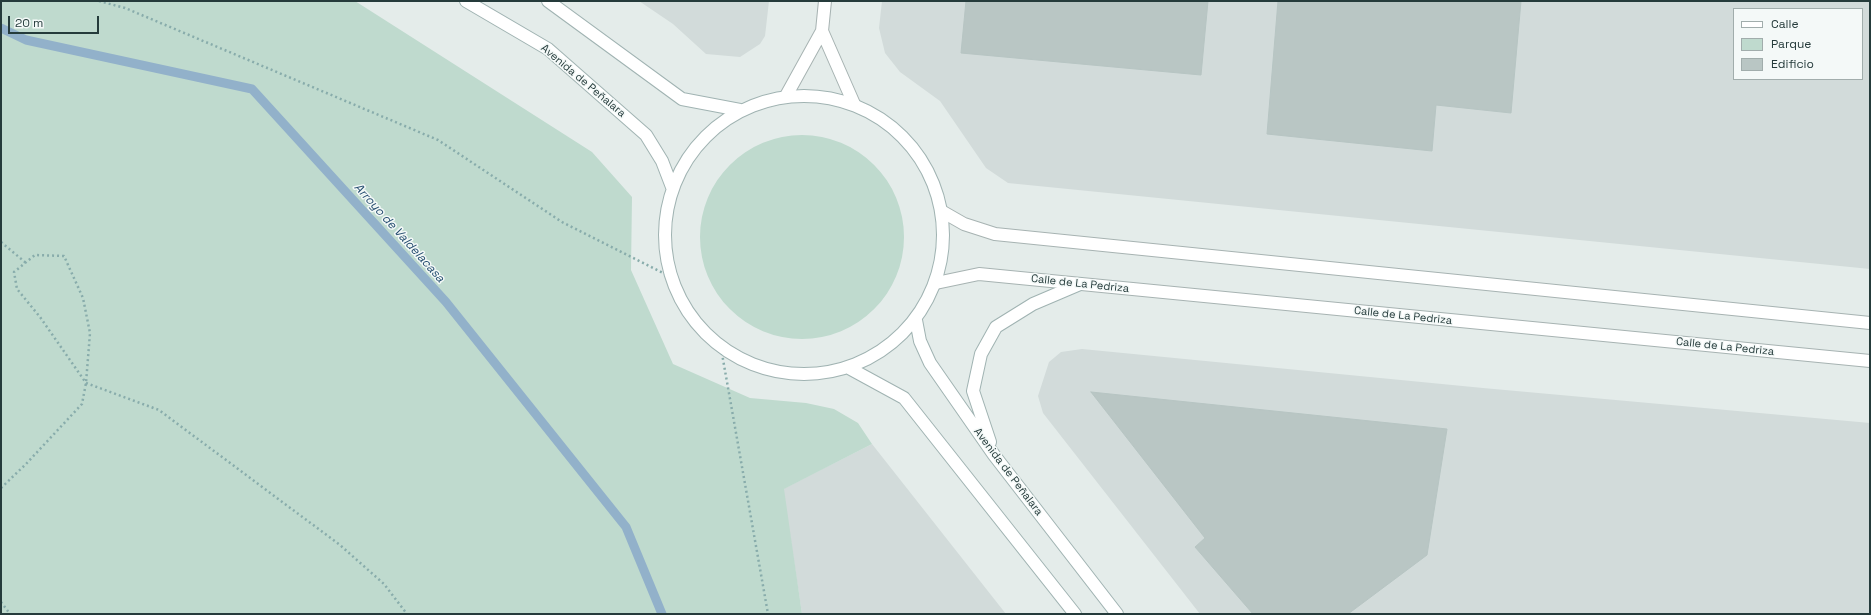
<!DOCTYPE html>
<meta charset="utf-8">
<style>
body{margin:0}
#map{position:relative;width:1871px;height:615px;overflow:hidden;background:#e4ecea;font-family:"Space Grotesk",sans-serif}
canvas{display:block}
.frame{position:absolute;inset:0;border:2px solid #253b3b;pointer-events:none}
.legend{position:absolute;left:1733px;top:8px;width:130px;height:72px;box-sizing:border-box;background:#f4f9f8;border:1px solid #a1adac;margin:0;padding:5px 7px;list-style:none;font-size:12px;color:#253b3b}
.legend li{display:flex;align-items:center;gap:8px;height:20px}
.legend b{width:20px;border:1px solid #a1adac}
.scale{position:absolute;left:8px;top:16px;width:91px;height:18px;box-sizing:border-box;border:2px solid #253b3b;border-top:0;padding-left:5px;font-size:12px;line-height:14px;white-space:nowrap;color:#253b3b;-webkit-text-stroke:3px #f4f9f8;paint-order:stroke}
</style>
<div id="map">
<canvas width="1871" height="615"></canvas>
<div class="frame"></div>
<ul class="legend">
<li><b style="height:5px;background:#fff"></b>Calle</li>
<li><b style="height:11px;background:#bfdace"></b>Parque</li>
<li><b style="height:11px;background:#b9c6c4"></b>Edificio</li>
</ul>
<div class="scale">20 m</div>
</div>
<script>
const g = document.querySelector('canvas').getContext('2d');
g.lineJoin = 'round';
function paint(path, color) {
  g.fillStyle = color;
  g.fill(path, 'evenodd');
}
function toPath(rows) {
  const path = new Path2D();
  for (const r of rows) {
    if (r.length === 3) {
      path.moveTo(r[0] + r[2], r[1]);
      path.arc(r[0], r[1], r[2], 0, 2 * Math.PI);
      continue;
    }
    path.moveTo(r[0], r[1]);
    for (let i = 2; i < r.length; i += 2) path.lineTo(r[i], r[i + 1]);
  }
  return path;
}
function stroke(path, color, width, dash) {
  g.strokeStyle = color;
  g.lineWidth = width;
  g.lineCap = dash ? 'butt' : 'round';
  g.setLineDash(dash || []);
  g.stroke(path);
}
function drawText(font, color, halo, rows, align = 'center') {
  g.font = font + ' "Space Grotesk",sans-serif';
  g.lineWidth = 3;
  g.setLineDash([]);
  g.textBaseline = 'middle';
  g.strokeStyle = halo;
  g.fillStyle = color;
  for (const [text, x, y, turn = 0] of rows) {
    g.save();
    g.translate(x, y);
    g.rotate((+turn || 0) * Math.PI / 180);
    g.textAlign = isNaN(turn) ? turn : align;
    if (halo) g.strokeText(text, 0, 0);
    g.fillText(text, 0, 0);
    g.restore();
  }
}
const built = toPath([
 [639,1,769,1,765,36,760,44,740,57,706,54,673,24],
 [882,1,1870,1,1870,269,1008,183,986,168,940,101,900,72,885,53,879,28],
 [1734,9,1862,9,1862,79,1734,79],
 [1082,349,1483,388,1870,423,1870,614,1200,614,1043,413,1038,396,1049,362,1061,352],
 [872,444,1006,614,802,614,783,489]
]);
const green = toPath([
 [1,1,355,1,592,152,632,197,631,270,673,364,750,398,806,403,834,409,858,423,872,444,784,489,802,614,1,614],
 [802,237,102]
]);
const stream = toPath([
 [1,28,26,40,252,89,446,302,626,527,662,614]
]);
const building = toPath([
 [966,1,1208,1,1201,75,961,53,966,1],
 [1278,1,1521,1,1511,113,1436,105,1432,151,1267,134,1278,1],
 [1091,392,1447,429,1427,555,1348,614,1253,614,1195,547,1205,538,1091,392]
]);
const path = toPath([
 [99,1,125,8,438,140,562,222,669,276],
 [1,242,26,263],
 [721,348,768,614],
 [1,488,26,464,82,404,86,383,90,333,83,298,64,256,35,255,14,272,17,289,40,317,86,383,159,410,340,545,384,584,407,614],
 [1,602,10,614]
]);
const street = toPath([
 [822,31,854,104],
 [786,96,822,31,825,1],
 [943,212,964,224,995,234,1870,323],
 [936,283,979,274,1870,361]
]);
const secondary = toPath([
 [466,1,548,49,646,135,662,161,672,187],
 [548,1,682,99,740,110],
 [804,235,139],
 [916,320,920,341,930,363,994,455,1117,614],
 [849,368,904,398,1075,614],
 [990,442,973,391,981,354,996,327,1033,304,1080,284]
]);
const streetNames = [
 ["Avenida de Peñalara",583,81,40],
 ["Calle de La Pedriza",1080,284,6],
 ["Calle de La Pedriza",1403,316,6],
 ["Calle de La Pedriza",1725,347,6],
 ["Avenida de Peñalara",1008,472,53]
];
const waterNames = [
 ["Arroyo de Valdelacasa",399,233,48]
];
paint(built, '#d2dbda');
paint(green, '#bfdace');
stroke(stream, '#92b1ca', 9);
paint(building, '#b9c6c4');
stroke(building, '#b7c5c3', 1);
stroke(street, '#a7b3b2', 14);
stroke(secondary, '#a0b3b2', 14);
stroke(path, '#88acab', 2.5, [2, 3]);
stroke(street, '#fff', 12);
stroke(secondary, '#fff', 12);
drawText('11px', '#253b3b', '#f4f9f8', streetNames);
drawText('italic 12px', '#264e70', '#f4f9f8', waterNames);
</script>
